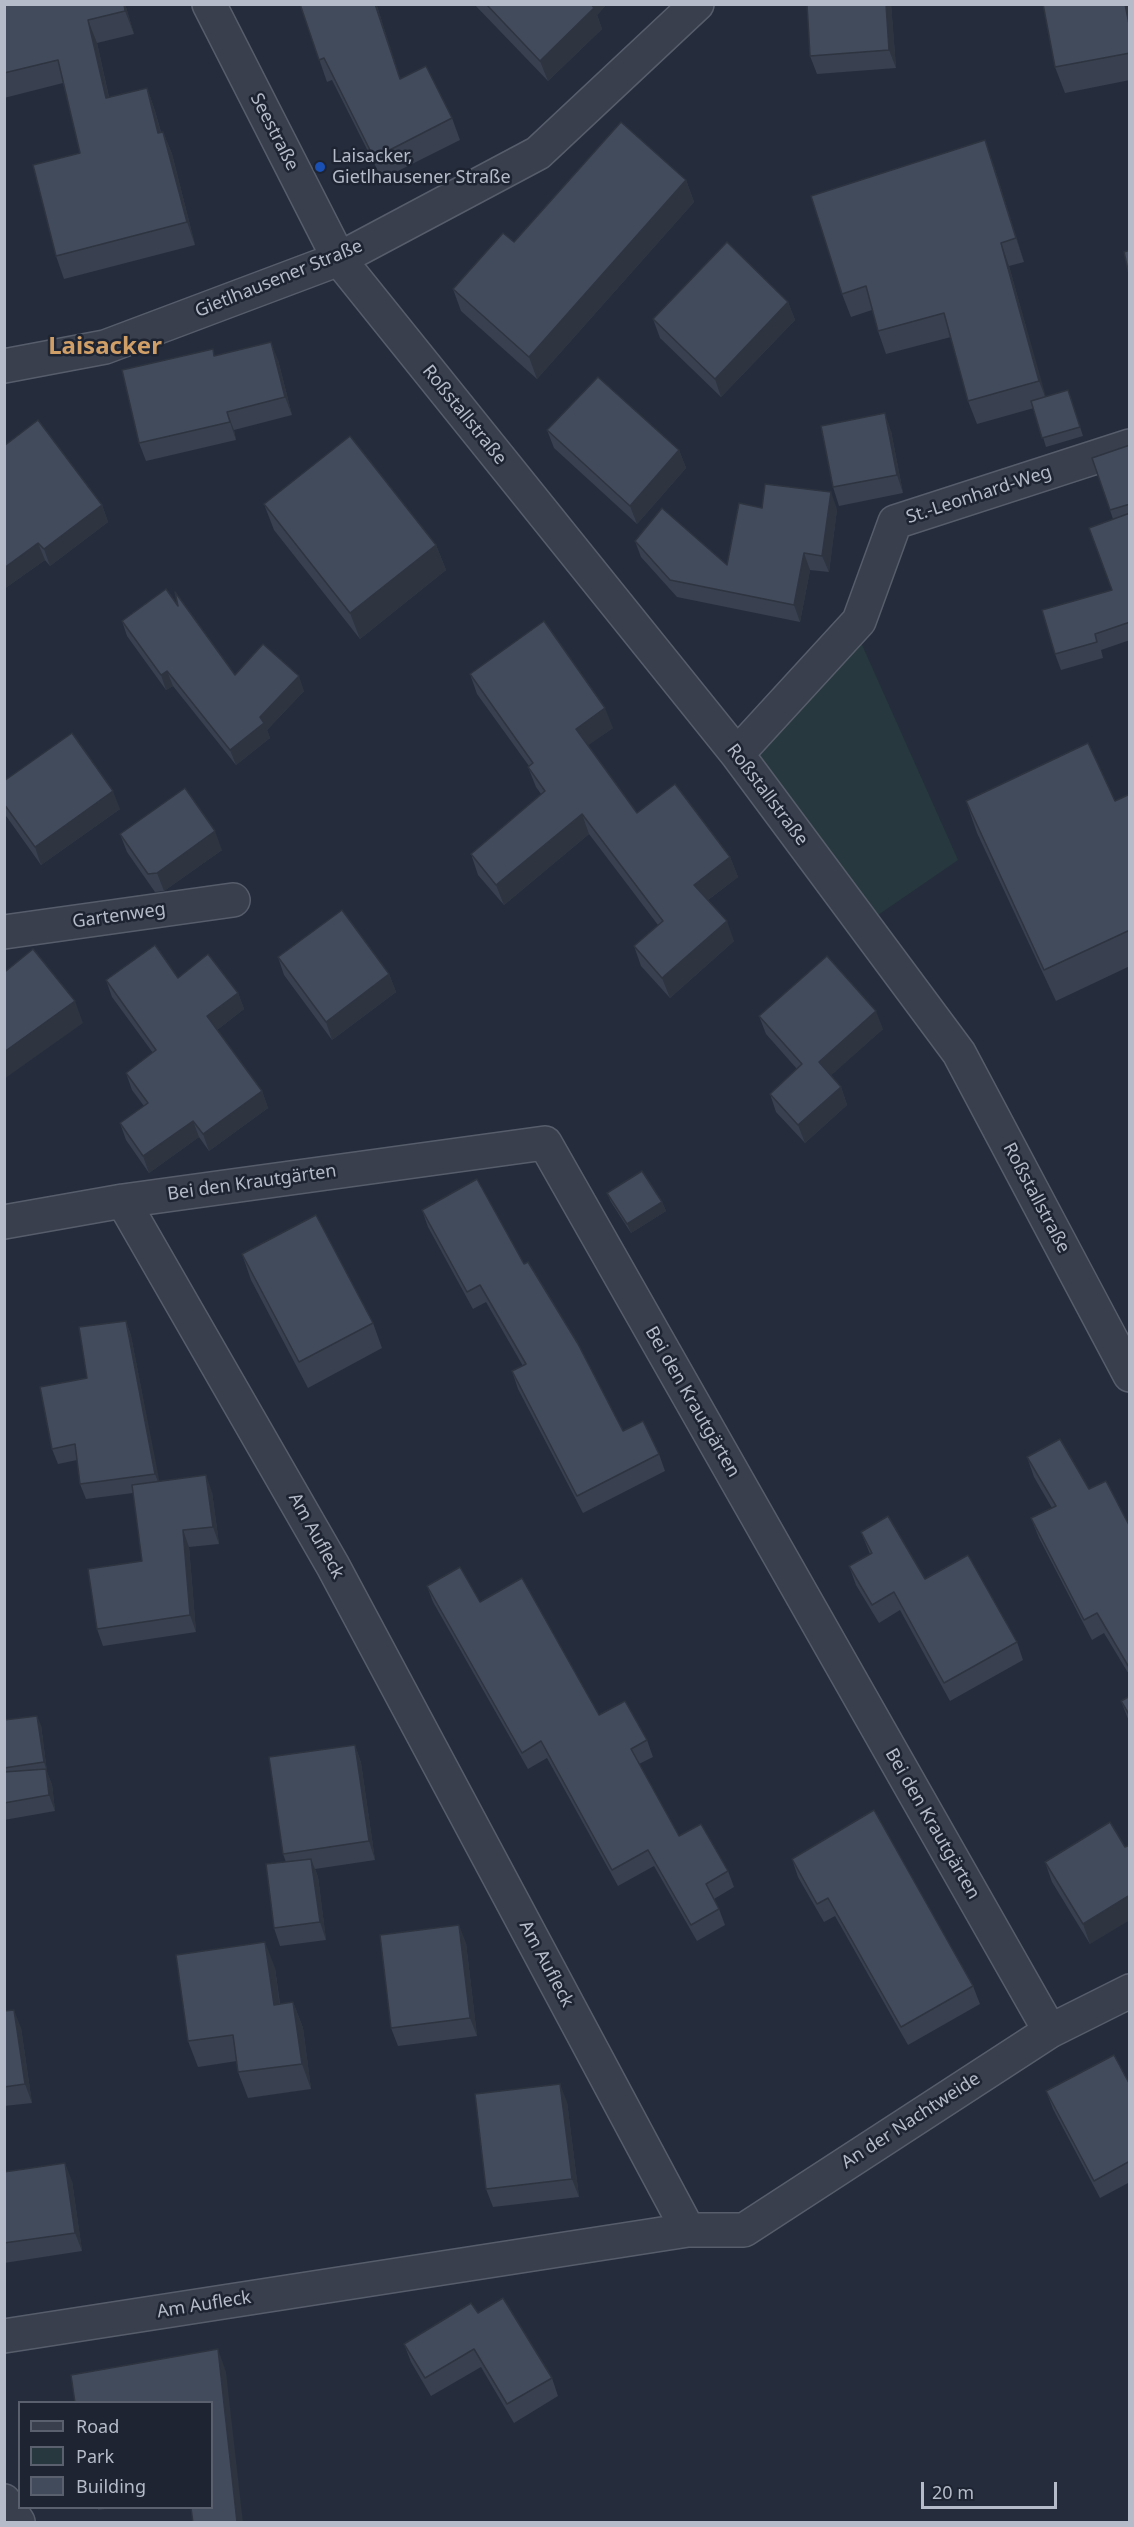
<!DOCTYPE html>
<meta charset="utf-8">
<style>
body{margin:0}
#map{position:relative;width:1134px;height:2527px;overflow:hidden;background:#252d3d;font-family:"Noto Sans",sans-serif}
canvas{display:block}
.frame{position:absolute;inset:0;border:6px solid #b5bbc8;pointer-events:none}
.legend{position:absolute;left:18px;top:2401px;width:195px;height:108px;box-sizing:border-box;background:#1e2432;border:2px solid #5a606e;margin:0;padding:8px 10px;list-style:none;font-size:18px;color:#b5bbc8}
.legend li{display:flex;align-items:center;gap:12px;height:30px}
.legend b{width:30px;border:2px solid #5a606e}
.scale{position:absolute;left:921px;top:2482px;width:136px;height:27px;box-sizing:border-box;border:3px solid #b5bbc8;border-top:0;padding-left:8px;font-size:18px;line-height:21px;white-space:nowrap;color:#b5bbc8;-webkit-text-stroke:4px #1e2432;paint-order:stroke}
</style>
<div id="map">
<canvas width="1134" height="2527"></canvas>
<div class="frame"></div>
<ul class="legend">
<li><b style="height:8px;background:#393f4d"></b>Road</li>
<li><b style="height:16px;background:#27393e"></b>Park</li>
<li><b style="height:16px;background:#424b5c"></b>Building</li>
</ul>
<div class="scale">20 m</div>
</div>
<script>
const g = document.querySelector('canvas').getContext('2d');
g.lineJoin = 'round';
function paint(path, color) {
  g.fillStyle = color;
  g.fill(path, 'evenodd');
}
function toPath(rows) {
  const path = new Path2D();
  for (const r of rows) {
    path.moveTo(r[0], r[1]);
    for (let i = 2; i < r.length; i += 2) path.lineTo(r[i], r[i + 1]);
  }
  return path;
}
function stroke(path, color, width, dash) {
  g.strokeStyle = color;
  g.lineWidth = width;
  g.lineCap = dash ? 'butt' : 'round';
  g.setLineDash(dash || []);
  g.stroke(path);
}
function drawText(font, color, halo, rows, align = 'center') {
  g.font = font + ' "Noto Sans",sans-serif';
  g.lineWidth = 5;
  g.setLineDash([]);
  g.textBaseline = 'middle';
  g.strokeStyle = halo;
  g.fillStyle = color;
  for (const [text, x, y, turn = 0] of rows) {
    g.save();
    g.translate(x, y);
    g.rotate((+turn || 0) * Math.PI / 180);
    g.textAlign = isNaN(turn) ? turn : align;
    if (halo) g.strokeText(text, 0, 0);
    g.fillText(text, 0, 0);
    g.restore();
  }
}
const green = toPath([
 [858,636,958,860,875,917,752,754]
]);
const street = toPath([
 [209,4,339,259,737,754,959,1053,1130,1375],
 [4,366,105,347,339,259,538,153,697,4],
 [737,754,859,621,895,522,1130,446],
 [4,932,233,900],
 [123,1201,545,1143,1050,2031],
 [4,1222,123,1201,333,1566,688,2230,4,2336],
 [688,2230,744,2230,1050,2031,1130,1991],
 [4,2501,18,2522]
]);
const wall = toPath([
 [4,4,125,4,134,34,97,43,109,97,147,88,155,111,161,132,163,132,172,154,195,245,64,279,56,256,80,153,63,83,4,98],
 [300,4,379,4,377,6,400,79,452,118,460,140,382,179,332,80,327,82],
 [474,4,607,4,597,15,602,29,548,81],
 [807,4,891,4,896,68,817,74,810,56],
 [1130,6,1130,80,1065,93,1055,67],
 [993,163,1024,262,1009,266,1045,396,1071,399,1083,436,1046,447,1034,408,977,424,968,401,951,337,886,354,878,331,872,310,851,317,842,294],
 [686,180,694,202,537,379,461,311,453,289,514,242],
 [788,302,795,320,721,397,660,338,653,319],
 [215,356,278,360,292,415,234,430,236,440,146,461,139,443],
 [547,430,679,450,686,468,637,524,554,448],
 [891,431,903,493,839,506,833,487],
 [1130,445,1130,640,1101,650,1103,658,1061,670,1055,654,1112,590,1113,519,1092,458],
 [4,446,102,505,108,522,50,566,45,560,4,589],
 [264,504,436,545,446,570,360,639,274,530],
 [762,508,837,509,829,572,810,570,800,622,677,597,641,557,635,541,727,565],
 [178,606,235,675,304,691,267,730,270,738,236,765,173,686,166,690,127,636,122,621],
 [470,674,613,728,588,745,637,813,730,857,738,877,708,900,734,941,670,998,641,966,634,946,658,925,589,834,504,905,478,875,471,854,541,794,536,787,528,767,529,766,477,694],
 [4,781,120,809,41,865,4,813],
 [1130,794,1130,966,1056,1001,977,833,966,801,1115,801],
 [120,834,222,850,164,891,155,892,127,852],
 [278,957,389,974,396,992,332,1040,284,975],
 [178,978,238,993,244,1009,217,1030,262,1091,268,1108,209,1151,199,1137,149,1173,126,1140,120,1123,144,1106,132,1090,126,1073,153,1053,112,997,106,980],
 [759,1016,883,1029,831,1075,841,1087,847,1105,805,1143,776,1112,770,1094,797,1069,766,1034],
 [607,1193,662,1202,666,1211,631,1233,611,1202],
 [422,1210,524,1264,623,1431,659,1454,665,1471,583,1513,518,1389,512,1371,523,1366,486,1302,473,1309,428,1227],
 [242,1254,373,1323,382,1348,308,1388,251,1280],
 [126,1321,131,1336,159,1482,212,1492,219,1544,189,1547,196,1632,103,1646,97,1629,142,1561,133,1493,86,1499,80,1484,77,1460,58,1464,52,1449],
 [1027,1457,1089,1489,1130,1527,1130,1676,1104,1633,1092,1640,1039,1538,1031,1518,1052,1508,1034,1477],
 [861,1532,925,1579,1017,1642,1023,1660,950,1701,900,1610,879,1623,856,1585,849,1566,870,1554],
 [427,1586,480,1602,599,1715,647,1740,653,1757,639,1764,679,1836,728,1871,734,1887,714,1899,719,1909,725,1925,697,1941,654,1866,618,1886,547,1758,528,1769,433,1602],
 [1130,1696,1130,1724,1121,1701],
 [4,1720,41,1725,47,1772,52,1785,55,1811,4,1820],
 [355,1745,361,1763,375,1860,315,1869,318,1877,326,1940,280,1946,274,1928,286,1862,283,1854],
 [1125,1847,1090,1944,1052,1882,1045,1862],
 [792,1859,973,1986,980,2004,908,2045,835,1916,824,1922,798,1877],
 [466,1943,477,2036,398,2046,391,2028],
 [275,1968,280,2004,293,2002,303,2028,311,2089,248,2098,238,2072,237,2061,198,2067,188,2041],
 [4,2011,21,2028,32,2103,4,2106],
 [1130,2085,1130,2182,1100,2198,1053,2109,1046,2091],
 [567,2102,579,2197,493,2207,486,2189],
 [4,2172,72,2181,82,2251,4,2263],
 [478,2313,552,2378,558,2396,514,2423,481,2367,431,2396,411,2362,404,2344],
 [98,2508,113,2508,98,2510]
]);
const shadedWall = toPath([
 [124,4,125,4,134,34,125,11],
 [375,4,376,4,408,101,400,79],
 [588,4,607,4,597,15,602,29,548,81,540,61],
 [886,4,891,4,896,68,889,50],
 [1125,4,1129,4,1130,6,1130,29],
 [88,20,97,43,114,121,106,98],
 [147,88,155,111,167,156,158,133],
 [163,132,172,154,195,245,187,222],
 [985,140,993,163,1024,262,1016,238],
 [686,180,694,202,537,379,529,357],
 [1001,243,1009,266,1048,404,1039,381],
 [788,302,795,320,721,397,715,379],
 [271,342,278,360,292,415,285,397],
 [227,412,234,430,236,440,230,422],
 [885,413,891,431,903,493,897,475],
 [679,450,686,468,637,524,630,506],
 [831,492,837,509,829,572,822,556],
 [102,505,108,522,50,566,44,549],
 [38,543,45,560,4,589,4,568],
 [436,545,446,570,360,639,350,613],
 [804,553,810,570,800,622,794,605],
 [167,671,173,686,166,690,161,675],
 [299,676,304,691,267,730,270,738,236,765,230,750,260,717],
 [605,708,613,728,583,749,576,729],
 [113,791,120,809,41,865,35,847],
 [582,814,589,834,504,905,496,885],
 [215,831,222,850,164,891,157,873],
 [730,857,738,877,701,905,694,885],
 [727,921,734,941,670,998,662,978],
 [389,974,396,992,332,1040,326,1022],
 [238,993,244,1009,213,1033,207,1016],
 [75,1001,83,1023,4,1079,4,1052],
 [876,1011,883,1029,826,1080,819,1062],
 [841,1087,847,1105,805,1143,798,1125],
 [262,1091,268,1108,209,1151,203,1134],
 [193,1121,199,1137,149,1173,143,1156],
 [662,1202,666,1211,631,1233,627,1224],
 [126,1321,131,1336,161,1489,155,1474],
 [206,1475,212,1492,219,1544,213,1527],
 [183,1530,189,1547,196,1632,190,1615],
 [37,1716,41,1725,47,1772,44,1762],
 [355,1745,361,1763,375,1860,369,1841],
 [46,1769,52,1785,55,1811,49,1795],
 [311,1859,318,1877,326,1940,320,1922],
 [1130,1895,1130,1920,1090,1944,1083,1924],
 [459,1925,466,1943,477,2036,470,2018],
 [265,1942,275,1968,283,2031,274,2005],
 [293,2002,303,2028,311,2089,302,2064],
 [14,2010,21,2028,32,2103,25,2084],
 [560,2084,567,2102,579,2197,572,2179],
 [65,2163,72,2181,82,2251,75,2233],
 [218,2349,226,2372,243,2523,238,2523,237,2522]
]);
const building = toPath([
 [4,4,124,4,125,11,88,20,106,98,147,88,158,133,163,132,187,222,56,256,33,165,80,153,58,60,4,73,4,4],
 [300,4,375,4,400,79,426,66,452,118,374,158,324,58,319,60,300,4],
 [486,4,591,4,594,8,540,61,486,4],
 [807,4,886,4,889,50,810,56,807,4],
 [1043,4,1125,4,1130,29,1130,53,1055,67,1043,4],
 [621,122,686,180,529,357,453,289,503,233,514,242,621,122],
 [985,140,1016,238,1001,243,1039,381,968,401,944,313,878,331,866,286,842,294,811,196,985,140],
 [727,242,788,302,715,379,653,319,727,242],
 [1130,250,1130,279,1124,252,1130,250],
 [271,342,285,397,227,412,230,422,139,443,122,370,213,349,214,356,271,342],
 [598,377,679,450,630,506,547,430,598,377],
 [1068,390,1080,427,1042,438,1031,401,1068,390],
 [885,413,897,475,833,487,821,426,885,413],
 [38,420,102,505,44,549,38,543,4,568,4,446,38,420],
 [350,436,436,545,350,613,264,504,350,436],
 [1130,445,1130,504,1110,510,1092,458,1130,445],
 [765,484,831,492,822,556,804,553,794,605,670,580,635,541,662,508,727,565,739,503,762,508,765,484],
 [1130,513,1130,622,1095,634,1097,642,1055,654,1042,610,1112,590,1089,528,1130,513],
 [166,589,178,606,175,592,235,675,263,644,299,676,260,717,264,723,230,750,167,671,161,675,122,621,166,589],
 [544,621,605,708,576,729,637,813,675,784,730,857,694,885,727,921,662,978,634,946,663,921,582,814,496,885,471,854,545,791,528,767,533,763,470,674,544,621],
 [72,733,113,791,35,847,4,804,4,781,72,733],
 [1088,743,1115,801,1130,794,1130,930,1044,970,966,801,1088,743],
 [185,788,215,831,157,873,148,874,120,834,185,788],
 [342,910,389,974,326,1022,278,957,342,910],
 [155,945,178,978,208,954,238,993,207,1016,262,1091,203,1134,193,1121,143,1156,120,1123,148,1103,126,1073,156,1050,106,980,155,945],
 [33,949,75,1001,4,1052,4,969,6,971,33,949],
 [827,956,876,1011,819,1062,841,1087,798,1125,770,1094,802,1064,759,1016,827,956],
 [642,1171,662,1202,627,1224,607,1193,642,1171],
 [477,1179,524,1264,528,1262,578,1344,623,1431,643,1421,659,1454,577,1496,512,1371,526,1364,480,1285,467,1292,422,1210,477,1179],
 [316,1215,373,1323,299,1362,242,1254,316,1215],
 [126,1321,155,1474,80,1484,75,1444,52,1449,40,1387,87,1378,79,1327,126,1321],
 [1060,1439,1089,1489,1106,1481,1130,1527,1130,1669,1097,1613,1084,1620,1031,1518,1056,1506,1027,1457,1060,1439],
 [206,1475,213,1527,183,1530,190,1615,97,1629,88,1569,142,1561,132,1485,206,1475],
 [888,1516,925,1579,968,1555,1017,1642,944,1683,894,1592,872,1605,849,1566,872,1553,861,1532,888,1516],
 [460,1567,480,1602,522,1578,599,1715,625,1701,647,1740,631,1749,679,1836,701,1824,728,1871,706,1884,719,1909,691,1925,648,1850,612,1870,541,1741,522,1753,427,1586,460,1567],
 [1130,1696,1130,1716,1121,1701,1130,1696],
 [37,1716,44,1762,4,1768,4,1720,37,1716],
 [355,1745,369,1841,283,1854,269,1757,355,1745],
 [46,1769,49,1795,4,1803,4,1772,46,1769],
 [874,1810,973,1986,901,2027,828,1898,817,1904,792,1859,874,1810],
 [1110,1822,1125,1847,1130,1845,1130,1895,1083,1924,1045,1862,1110,1822],
 [311,1859,320,1922,274,1928,266,1864,311,1859],
 [459,1925,470,2018,391,2028,380,1935,459,1925],
 [265,1942,274,2005,293,2002,302,2064,238,2072,233,2035,188,2041,176,1955,265,1942],
 [14,2010,25,2084,4,2087,4,2011,14,2010],
 [1114,2055,1130,2085,1130,2161,1094,2181,1046,2091,1114,2055],
 [560,2084,572,2179,486,2189,475,2094,560,2084],
 [65,2163,75,2233,4,2243,4,2172,65,2163],
 [503,2298,552,2378,507,2404,474,2349,425,2378,404,2344,471,2303,478,2313,503,2298],
 [218,2349,237,2522,230,2523,193,2523,191,2508,212,2508,212,2403,75,2403,71,2375,218,2349]
]);
const markers = [
 [320,167,6,"#1a4fb4"]
];
const streetNames = [
 ["Seestraße",274,132,63],
 ["Gietlhausener Straße",279,279,-22],
 ["Roßstallstraße",464,415,51],
 ["St.-Leonhard-Weg",979,495,-18],
 ["Roßstallstraße",767,795,53],
 ["Gartenweg",119,916,-8],
 ["Bei den Krautgärten",252,1183,-8],
 ["Roßstallstraße",1036,1198,62],
 ["Bei den Krautgärten",692,1402,60],
 ["Am Aufleck",316,1536,61],
 ["Bei den Krautgärten",932,1824,60],
 ["Am Aufleck",546,1964,62],
 ["An der Nachtweide",911,2121,-33],
 ["Am Aufleck",204,2305,-9]
];
const poiNames = [
 ["Laisacker,",332,157],
 ["Gietlhausener Straße",332,178]
];
const districtNames = [
 ["Laisacker",105,347]
];
paint(green, '#27393e');
stroke(street, '#575d6b', 36);
stroke(street, '#393f4d', 33);
paint(wall, '#39404f');
paint(shadedWall, '#2e3440');
paint(building, '#424b5c');
stroke(building, '#2e3440', 1.5);
for (const [x, y, r, color] of markers) {
  const dot = new Path2D();
  dot.arc(x, y, r, 0, 2 * Math.PI);
  g.fillStyle = color;
  g.fill(dot);
  stroke(dot, '#1e2432', 2);
}
drawText('18px', '#b5bbc8', '#1e2432', streetNames);
drawText('18px', '#b5bbc8', '#1e2432', poiNames, 'left');
drawText('bold 24px', '#d09f68', '#1e2432', districtNames);
</script>
